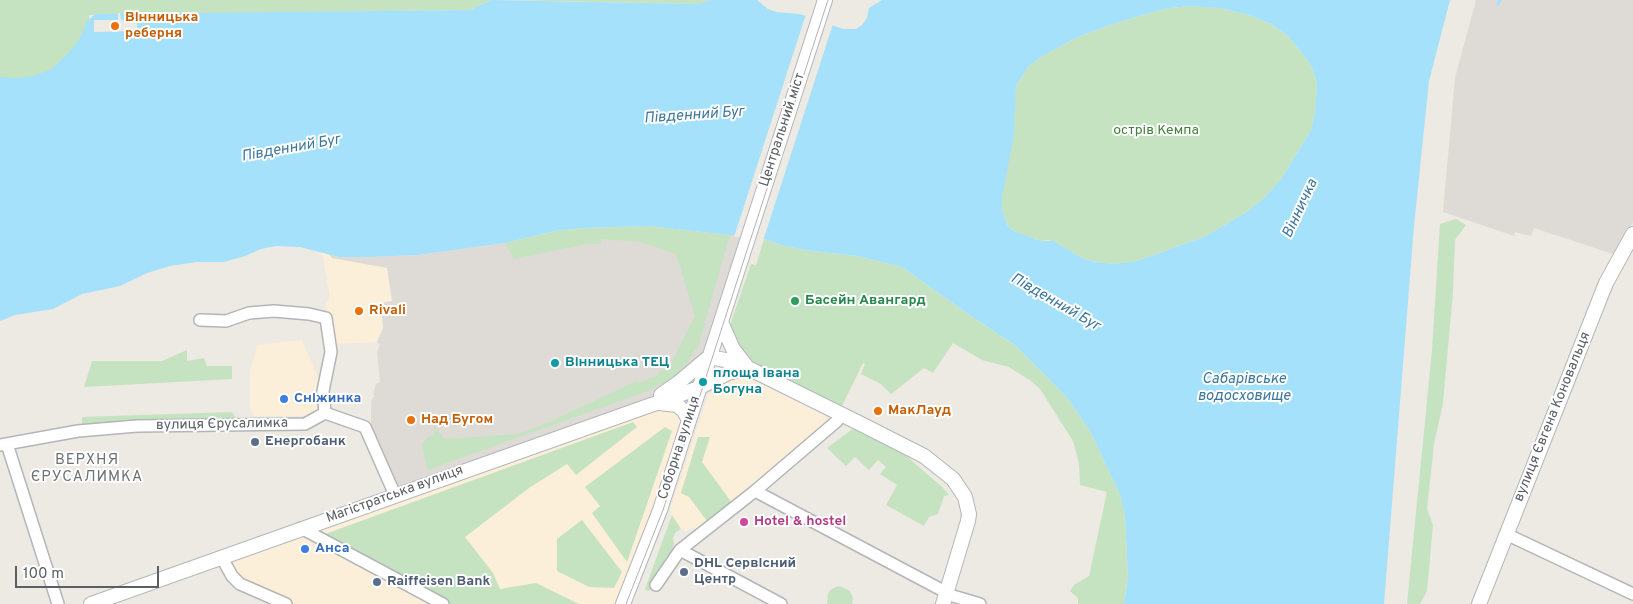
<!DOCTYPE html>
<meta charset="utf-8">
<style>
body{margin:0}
#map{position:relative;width:1633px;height:604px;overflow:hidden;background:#ede9e3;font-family:Overpass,sans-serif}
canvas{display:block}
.scale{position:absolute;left:15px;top:566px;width:144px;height:22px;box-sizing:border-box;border:2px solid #5b5f63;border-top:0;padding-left:6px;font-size:15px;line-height:18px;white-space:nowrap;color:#5b5f63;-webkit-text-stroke:4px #fff;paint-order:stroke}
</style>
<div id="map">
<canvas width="1633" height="604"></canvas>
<div class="scale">100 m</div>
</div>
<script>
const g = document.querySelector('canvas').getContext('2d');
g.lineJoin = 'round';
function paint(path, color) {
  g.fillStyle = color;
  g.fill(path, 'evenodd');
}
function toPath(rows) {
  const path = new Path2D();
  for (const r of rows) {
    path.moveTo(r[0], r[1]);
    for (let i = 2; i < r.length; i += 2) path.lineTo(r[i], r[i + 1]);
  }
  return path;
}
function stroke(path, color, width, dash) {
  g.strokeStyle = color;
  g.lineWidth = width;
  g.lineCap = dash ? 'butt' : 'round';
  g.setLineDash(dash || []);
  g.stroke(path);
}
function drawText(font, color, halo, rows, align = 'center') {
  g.font = font + ' Overpass,sans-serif';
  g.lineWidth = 4;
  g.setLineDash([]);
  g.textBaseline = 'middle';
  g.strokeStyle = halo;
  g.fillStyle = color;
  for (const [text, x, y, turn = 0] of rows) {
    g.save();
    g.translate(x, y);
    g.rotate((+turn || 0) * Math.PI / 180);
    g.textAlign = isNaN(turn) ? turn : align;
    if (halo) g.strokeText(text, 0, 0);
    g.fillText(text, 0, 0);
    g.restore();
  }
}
const commercial = toPath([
 [322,252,329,254,366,257,387,268,393,301,381,303,383,328,377,342,331,344,326,304,330,297],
 [302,340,320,382,318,411,309,416,254,416,250,408,250,372,257,345],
 [743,375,748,376,821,411,826,417,825,422,822,427,731,506,699,529,693,528,686,531,683,530,673,518,670,510,709,393,716,385,724,380],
 [656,403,687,416,623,604,286,604,251,589,222,558]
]);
const industrial = toPath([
 [1476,0,1633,0,1633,222,1616,255,1534,228,1531,236,1515,232,1514,236,1443,212,1455,78],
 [750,233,703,369,677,388,395,495,373,429,371,427,371,401,375,396,373,394,376,384,380,382,377,352,380,345,377,342,383,328,381,303,392,301,387,268,332,258,329,254,339,257,353,257,418,255,505,243,543,235]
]);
const green = toPath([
 [0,0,491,0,470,10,89,15,99,71,0,87],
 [500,0,712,0,697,4],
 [1188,6,1220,8,1252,16,1271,24,1288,36,1306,58,1313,70,1317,84,1315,113,1311,130,1282,178,1265,197,1248,211,1206,236,1137,261,1115,264,1096,262,1082,258,1066,249,1058,243,1048,240,1041,241,1014,231,1008,226,1005,219,1002,209,1002,198,1016,86,1028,67,1041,57,1078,37,1119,22,1164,9],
 [1456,219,1466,225,1455,240,1453,292,1443,403,1434,444,1427,509,1433,525,1427,591,1420,604,1407,604,1432,350,1440,224],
 [648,226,730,235,699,344,688,362,671,379,648,391,427,470,422,444,428,437,433,436,434,426,445,439,518,434,540,426,637,381,640,383,658,375,659,371,669,368,695,316,676,254,640,242,601,239,601,244,587,244,514,259,505,243,555,231,583,228],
 [764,239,784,246,812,251,857,256,902,267,965,312,1016,346,1044,374,1069,400,1090,431,1121,497,1124,505,1126,537,1128,577,1124,604,1078,604,1078,598,1070,591,1074,585,1089,576,1107,492,1080,485,1079,463,1073,441,1040,389,1031,381,1009,367,982,360,953,343,933,373,924,368,891,394,881,384,861,374,865,364,863,363,840,410,748,364,730,334,730,325,751,264,756,265],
 [187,350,187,361,204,358,207,366,232,366,232,379,84,387,92,361,162,361],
 [232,412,238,421,82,428,82,417],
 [633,422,637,427,576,475,567,464,529,488,465,537,493,573,500,589,536,583,579,604,442,604,317,537],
 [665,427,672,431,627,562,592,513,600,506,585,487],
 [854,428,903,453,942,487,949,495,944,496,938,514,929,517,924,526,886,505,897,485,880,474,886,467,878,460,869,470,855,457,846,466,827,448],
 [698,437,710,437,702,462,732,503,707,521,689,497,681,493],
 [672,515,681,529,675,533,673,538,674,544,672,551,665,559,650,590,648,591,645,589],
 [582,520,622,572,614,588,589,587,557,571,557,539],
 [838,586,842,587,850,591,853,598,852,604,827,604,828,594,830,590]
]);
const water = toPath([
 [491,0,697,4,712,0,757,0,768,9,776,12,800,14,843,29,856,29,862,25,867,18,869,8,882,0,1450,0,1429,81,1414,226,1384,604,1124,604,1128,577,1125,517,1121,497,1090,431,1069,400,1044,374,1016,346,965,312,902,267,857,256,812,251,784,246,750,234,730,235,648,226,583,228,555,231,505,243,418,255,366,257,339,257,300,247,276,246,261,249,245,256,224,262,196,262,170,266,147,273,120,286,82,294,53,309,15,315,0,321,0,77,16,78,33,76,52,69,71,50,80,38,87,22,95,14,470,10],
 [1188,6,1220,8,1252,16,1271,24,1288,36,1306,58,1313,70,1317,84,1315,113,1311,130,1282,178,1265,197,1248,211,1206,236,1137,261,1115,264,1095,262,1082,258,1054,241,1041,241,1014,231,1008,226,1005,219,1002,209,1002,198,1014,135,1016,86,1028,67,1041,57,1078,37,1119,22,1164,9]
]);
const pier = toPath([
 [118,13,120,13,121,20,137,19,137,31,94,32,94,20,118,20],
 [806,14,833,24,763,241,749,236,734,237]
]);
const stream = toPath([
 [1498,4,1500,0]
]);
const minor = toPath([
 [200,320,226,321,249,313,274,311,309,314,326,318,331,352,323,391,325,413],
 [7,444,58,604],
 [0,445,78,431,137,426,305,424,325,413,365,427,395,495],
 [755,491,953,596,980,604],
 [301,528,443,604],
 [1506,534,1633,594],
 [680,550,781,604],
 [222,558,232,576,240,584,286,604],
 [656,585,680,550,755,491,837,421,841,414]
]);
const tertiary = toPath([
 [721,322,733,349,747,367],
 [709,357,731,361,748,368,863,425,924,456,953,479,965,497,969,514,968,521,943,604],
 [661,395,678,383,709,357],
 [659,403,677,405,684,411,689,420],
 [91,604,696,389,728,373,748,368],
 [623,604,660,510,825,0],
 [1479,604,1606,283,1633,234]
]);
const tram = toPath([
 [626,604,663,510,828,0]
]);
const markers = [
 [115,26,5,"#e8710a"],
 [795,301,5,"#2e9e5b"],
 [359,311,5,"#e8710a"],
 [555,363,5,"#0f9aa8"],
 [703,382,5,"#0f9aa8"],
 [284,399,5,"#3f7fe0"],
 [878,411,5,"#e8710a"],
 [411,420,5,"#e8710a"],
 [255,442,5,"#5c6f8a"],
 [744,522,5,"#d1479c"],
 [305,549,5,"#3f7fe0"],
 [684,572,5,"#5c6f8a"],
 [377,582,5,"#5c6f8a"]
];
const foodNames = [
 ["Вінницька",125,18],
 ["реберня",125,34],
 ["Rivali",369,311],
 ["МакЛауд",888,411],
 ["Над Бугом",421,420]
];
const streetNames = [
 ["Центральний міст",783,130,-72],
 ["вулиця Євгена Коновальця",1553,417,-68],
 ["вулиця Єрусалимка",222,425,-1],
 ["Соборна вулиця",680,448,-72],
 ["Магістратська вулиця",395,495,-20]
];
const parkNames = [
 ["острів Кемпа",1156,131]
];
const leisureNames = [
 ["Басейн Авангард",805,301]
];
const cultureNames = [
 ["Вінницька ТЕЦ",565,363],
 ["площа Івана",713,374],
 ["Богуна",713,390]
];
const shopNames = [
 ["Сніжинка",294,399],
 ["Анса",315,549]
];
const serviceNames = [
 ["Енергобанк",265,442],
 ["DHL Сервісний",694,564],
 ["Центр",694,580],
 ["Raiffeisen Bank",387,582]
];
const hotelNames = [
 ["Hotel & hostel",754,522]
];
const waterNames = [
 ["Південний Буг",694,116,-4],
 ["Південний Буг",291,149,-10],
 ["Вінничка",1301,209,-65],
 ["Південний Буг",1055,303,30],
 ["Сабарівське",1244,380],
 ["водосховище",1244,397]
];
const neighbourhoodNames = [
 ["ВЕРХНЯ",87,461],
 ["ЄРУСАЛИМКА",87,478]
];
paint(commercial, '#fcefd9');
paint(industrial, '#dedbd7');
paint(green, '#c5e3c0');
paint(water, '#a5e1fb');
paint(pier, '#ede9e3');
stroke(stream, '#a5e1fb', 3);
stroke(minor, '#b3b6b9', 14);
stroke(tertiary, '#b3b6b9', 16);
stroke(minor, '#fff', 11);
stroke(tertiary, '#fff', 14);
stroke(tram, '#b1b2b3', 1);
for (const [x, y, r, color] of markers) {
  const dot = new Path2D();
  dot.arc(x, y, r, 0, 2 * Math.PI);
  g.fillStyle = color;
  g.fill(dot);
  stroke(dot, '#fff', 2);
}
drawText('bold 14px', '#c56008', '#fff', foodNames, 'left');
drawText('14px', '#5b5f63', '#fff', streetNames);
drawText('14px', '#408339', '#fff', parkNames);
drawText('bold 14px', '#27864d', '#fff', leisureNames, 'left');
drawText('bold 14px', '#0d838f', '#fff', cultureNames, 'left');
drawText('bold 14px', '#366cbe', '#fff', shopNames, 'left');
drawText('bold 14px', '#4e5e75', '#fff', serviceNames, 'left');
drawText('bold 14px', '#b23c85', '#fff', hotelNames, 'left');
drawText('italic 15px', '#3e779b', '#fff', waterNames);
g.letterSpacing = '1px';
drawText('15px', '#6c7175', '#fff', neighbourhoodNames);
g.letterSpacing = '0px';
</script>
